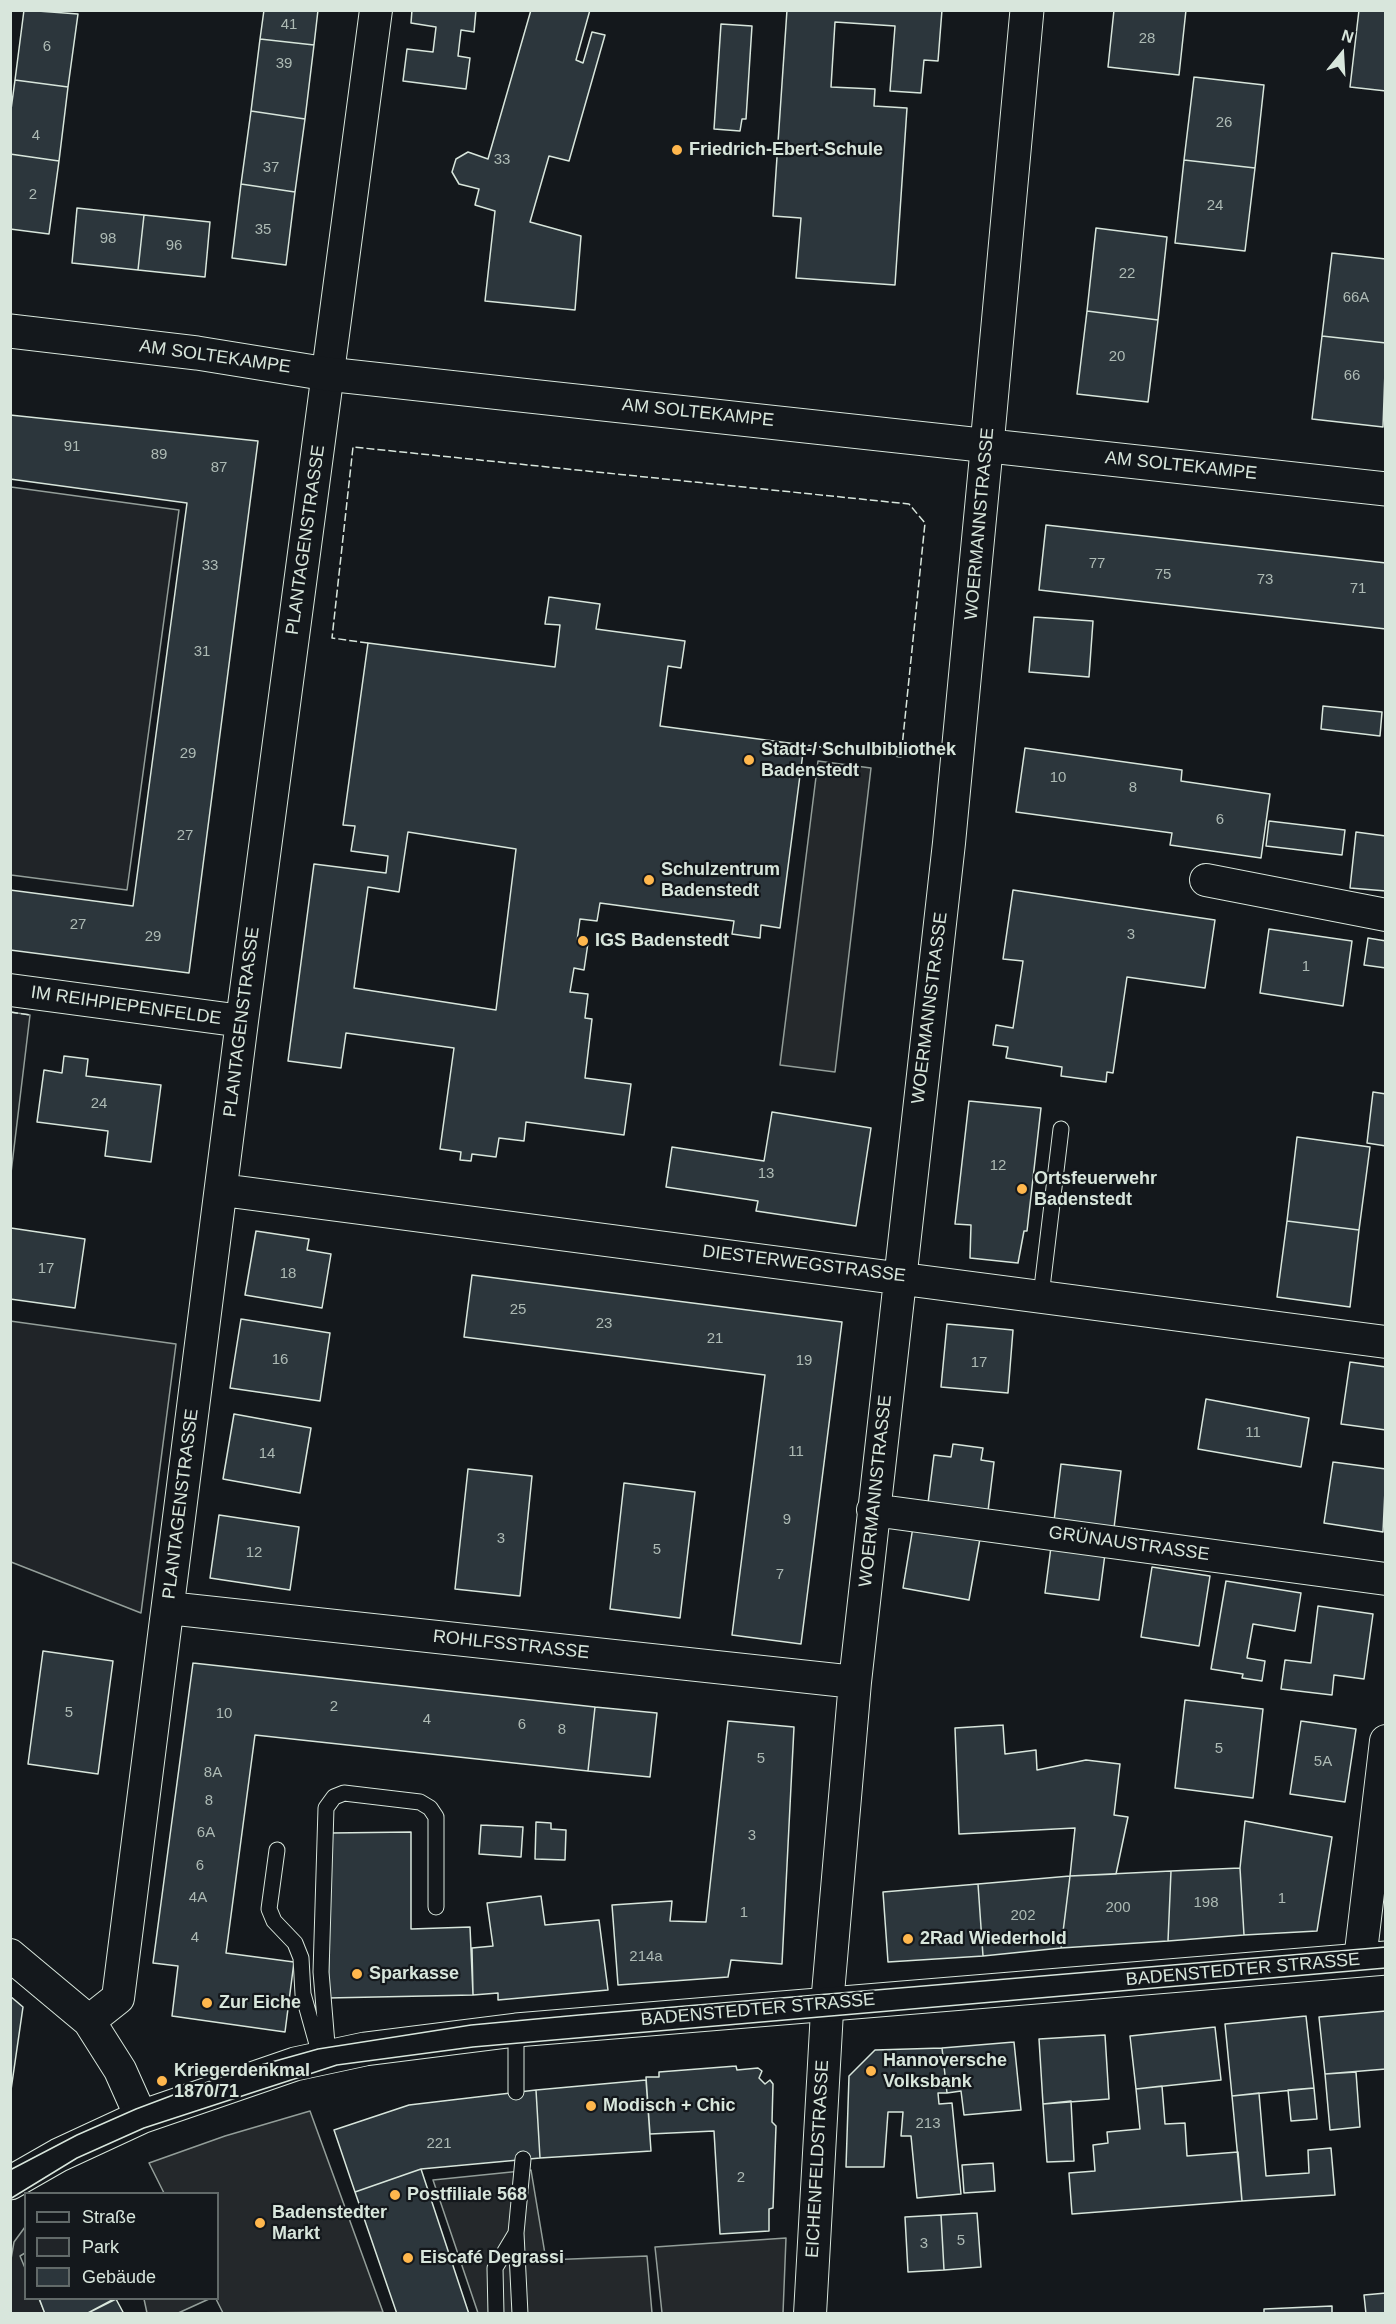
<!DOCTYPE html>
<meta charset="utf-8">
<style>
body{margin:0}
#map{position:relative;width:1396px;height:2324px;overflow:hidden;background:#14181c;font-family:Helvetica,sans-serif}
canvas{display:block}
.frame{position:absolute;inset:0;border:12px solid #d8e6dc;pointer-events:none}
.legend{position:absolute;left:24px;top:2192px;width:195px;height:108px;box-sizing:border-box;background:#14181c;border:2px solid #626a69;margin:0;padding:8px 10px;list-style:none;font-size:18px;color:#d8e6dc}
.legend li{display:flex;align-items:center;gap:12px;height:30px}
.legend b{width:30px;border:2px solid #626a69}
.north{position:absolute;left:1312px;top:24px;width:60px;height:60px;-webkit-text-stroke:4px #14181c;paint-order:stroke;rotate:18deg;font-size:16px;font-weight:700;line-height:24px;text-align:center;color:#d8e6dc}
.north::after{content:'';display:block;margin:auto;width:21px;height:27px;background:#d8e6dc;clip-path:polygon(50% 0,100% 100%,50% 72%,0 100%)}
</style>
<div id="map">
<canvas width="1396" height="2324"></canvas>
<div class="frame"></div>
<ul class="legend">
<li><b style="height:8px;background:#14181c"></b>Straße</li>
<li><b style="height:16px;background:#202428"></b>Park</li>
<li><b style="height:16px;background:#2c363c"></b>Gebäude</li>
</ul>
<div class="north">N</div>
</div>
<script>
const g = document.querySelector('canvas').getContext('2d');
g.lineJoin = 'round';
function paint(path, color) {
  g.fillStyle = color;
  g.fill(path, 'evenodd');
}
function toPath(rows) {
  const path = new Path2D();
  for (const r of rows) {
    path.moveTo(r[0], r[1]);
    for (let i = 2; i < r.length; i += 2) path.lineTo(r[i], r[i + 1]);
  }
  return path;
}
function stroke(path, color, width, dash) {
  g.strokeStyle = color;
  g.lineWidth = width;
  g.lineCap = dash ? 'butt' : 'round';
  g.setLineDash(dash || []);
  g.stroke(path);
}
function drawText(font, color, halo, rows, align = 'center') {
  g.font = font + ' Helvetica,sans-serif';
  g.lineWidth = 4.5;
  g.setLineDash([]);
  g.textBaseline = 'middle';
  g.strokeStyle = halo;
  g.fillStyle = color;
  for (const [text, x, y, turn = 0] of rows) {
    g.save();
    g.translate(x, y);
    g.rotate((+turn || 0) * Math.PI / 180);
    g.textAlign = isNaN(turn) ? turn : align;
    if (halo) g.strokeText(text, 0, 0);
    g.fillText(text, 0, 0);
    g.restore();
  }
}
const green = toPath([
 [11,487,179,510,127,890,11,875,11,487],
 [11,1012,30,1015,11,1173,10,1173,11,1012],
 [10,1321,176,1344,141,1613,11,1562,10,1321],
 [25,2227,25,2253,20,2256,25,2268,26,2298,39,2299,45,2313,11,2314,11,2259,14,2242,25,2227]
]);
const parking = toPath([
 [818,761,871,768,835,1072,780,1065,818,761],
 [310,2111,383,2312,223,2313,216,2299,218,2194,164,2193,149,2163,225,2136,310,2111],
 [531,2170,546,2260,647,2256,652,2313,478,2313,433,2180,531,2170],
 [786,2238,783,2313,662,2313,655,2247,786,2238],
 [144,2299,144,2298,209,2299,176,2314,147,2313,144,2299]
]);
const building = toPath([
 [24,10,78,14,68,87,15,80,24,10],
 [264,10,318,10,314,45,260,39,264,10],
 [412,10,476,10,474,32,461,30,458,56,470,58,466,89,403,81,407,49,433,52,436,27,411,23,412,10],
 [531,10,590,10,576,60,583,63,592,32,605,35,569,161,549,156,530,222,581,236,575,310,485,301,495,211,475,205,479,189,459,184,452,172,456,159,468,152,488,159,531,10],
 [787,10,942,10,938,61,924,60,921,93,890,91,895,26,835,22,831,87,875,89,874,106,907,108,895,285,796,278,801,218,773,216,787,10],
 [1114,10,1186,10,1179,75,1108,67,1114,10],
 [1359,10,1386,10,1386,91,1350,87,1359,10],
 [721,24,752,26,746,119,742,119,740,131,714,129,721,24],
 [260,39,314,45,305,119,251,111,260,39],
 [1194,77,1264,85,1255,168,1184,160,1194,77],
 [15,80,68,87,59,161,10,154,10,117,15,80],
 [251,111,305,119,295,192,241,184,251,111],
 [10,154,59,161,49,234,10,229,10,154],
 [1184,160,1255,168,1245,251,1175,243,1184,160],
 [241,184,295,192,286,265,232,258,241,184],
 [77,208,144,215,138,270,72,263,77,208],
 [144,215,210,222,205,277,138,270,144,215],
 [1096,228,1167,237,1158,320,1087,311,1096,228],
 [1332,253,1386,259,1386,343,1322,336,1332,253],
 [1087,311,1158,320,1148,402,1077,394,1087,311],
 [1322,336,1386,343,1383,427,1312,419,1322,336],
 [10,415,258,441,189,973,10,950,10,890,133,906,187,503,10,479,10,415],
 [1046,525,1386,563,1386,629,1039,590,1046,525],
 [549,597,600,604,596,629,685,641,681,668,668,666,660,726,804,745,780,928,761,925,760,938,732,934,734,921,600,903,597,921,580,919,577,941,588,943,584,970,574,968,570,992,588,994,585,1018,592,1019,585,1078,631,1084,624,1135,526,1122,524,1141,499,1138,496,1157,472,1154,471,1161,460,1160,461,1152,440,1149,454,1048,346,1033,341,1068,288,1061,314,864,386,873,388,856,351,851,355,826,343,825,368,643,555,667,560,625,545,624,549,597],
 [408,832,516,849,496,1010,354,988,368,887,399,892,408,832],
 [1034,617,1093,621,1089,677,1029,672,1034,617],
 [1323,706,1382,712,1380,736,1321,729,1323,706],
 [1025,748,1182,770,1181,781,1270,794,1261,858,1170,845,1172,833,1016,812,1025,748],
 [1269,821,1345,830,1342,855,1266,846,1269,821],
 [1356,832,1386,836,1386,891,1350,888,1356,832],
 [1013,890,1215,920,1205,988,1127,977,1113,1073,1107,1072,1106,1082,1061,1076,1062,1067,1006,1058,1008,1047,993,1045,996,1025,1013,1028,1023,961,1003,959,1013,890],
 [1269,929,1352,941,1343,1006,1260,993,1269,929],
 [1368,938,1386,941,1386,968,1364,965,1368,938],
 [64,1056,88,1059,86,1076,161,1085,151,1162,105,1156,108,1131,37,1122,44,1070,62,1073,64,1056],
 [1373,1092,1386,1094,1386,1146,1367,1143,1373,1092],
 [969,1101,1041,1108,1027,1231,1024,1231,1018,1263,970,1258,971,1225,955,1224,969,1101],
 [772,1112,871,1128,856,1226,756,1211,758,1201,666,1187,672,1147,764,1161,772,1112],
 [1297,1137,1370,1147,1359,1230,1287,1221,1297,1137],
 [1287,1221,1359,1230,1350,1307,1277,1297,1287,1221],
 [11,1228,85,1239,75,1308,10,1299,11,1228],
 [256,1231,309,1239,307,1250,331,1254,322,1308,245,1295,256,1231],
 [472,1275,842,1322,801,1644,732,1635,765,1375,464,1337,472,1275],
 [241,1319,330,1333,320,1401,230,1388,241,1319],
 [947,1324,1013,1330,1008,1393,941,1387,947,1324],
 [1350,1362,1386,1367,1386,1430,1341,1424,1350,1362],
 [1206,1399,1309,1418,1301,1467,1198,1449,1206,1399],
 [234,1414,311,1428,300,1493,223,1479,234,1414],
 [953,1444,983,1448,981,1460,994,1462,988,1511,928,1503,934,1455,951,1457,953,1444],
 [1333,1462,1386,1469,1383,1532,1324,1523,1333,1462],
 [1061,1464,1121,1471,1114,1528,1054,1521,1061,1464],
 [468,1469,532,1476,520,1596,455,1589,468,1469],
 [624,1483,695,1492,680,1618,610,1609,624,1483],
 [219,1515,299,1527,290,1590,210,1578,219,1515],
 [914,1521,981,1533,969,1600,903,1588,914,1521],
 [1051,1547,1105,1554,1099,1600,1045,1593,1051,1547],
 [1152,1567,1210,1576,1199,1646,1141,1637,1152,1567],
 [1226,1581,1301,1593,1295,1631,1253,1624,1247,1658,1265,1661,1262,1681,1242,1678,1243,1674,1211,1669,1226,1581],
 [1318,1606,1373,1614,1364,1679,1334,1675,1332,1695,1281,1689,1285,1660,1311,1663,1318,1606],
 [43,1651,113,1661,98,1774,28,1764,43,1651],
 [193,1663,595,1707,588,1771,255,1735,226,1953,294,1962,285,2032,172,2016,178,1966,153,1963,193,1663],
 [1185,1700,1263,1709,1253,1798,1175,1788,1185,1700],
 [595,1707,657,1713,650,1777,588,1771,595,1707],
 [728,1721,794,1727,782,1964,731,1960,728,1977,618,1985,612,1905,672,1901,670,1921,706,1922,728,1721],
 [1301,1721,1356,1729,1345,1802,1290,1794,1301,1721],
 [1003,1725,1005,1754,1036,1750,1037,1770,1086,1760,1120,1764,1114,1815,1128,1817,1116,1874,1070,1876,1075,1828,959,1834,955,1728,1003,1725],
 [1245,1821,1332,1837,1317,1931,1244,1935,1240,1868,1245,1821],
 [536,1822,551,1823,551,1829,566,1830,565,1860,535,1859,536,1822],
 [481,1825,523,1827,521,1857,479,1854,481,1825],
 [411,1832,411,1929,470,1927,473,1995,328,1998,331,1833,411,1832],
 [1240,1868,1244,1935,1168,1941,1171,1871,1240,1868],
 [1171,1871,1168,1941,1061,1948,1070,1876,1171,1871],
 [1070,1876,1061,1948,983,1956,978,1884,1070,1876],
 [978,1884,983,1956,888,1962,883,1892,978,1884],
 [541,1896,545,1925,599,1920,608,1990,498,2000,498,1993,473,1995,472,1948,493,1946,487,1903,541,1896],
 [10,1996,23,2007,11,2090,10,2090,10,1996],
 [1386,2011,1386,2069,1325,2074,1319,2017,1386,2011],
 [1306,2016,1314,2088,1232,2096,1225,2024,1306,2016],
 [1215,2027,1221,2080,1136,2089,1130,2036,1215,2027],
 [1105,2035,1109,2099,1043,2104,1039,2039,1105,2035],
 [1014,2042,1021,2110,964,2115,961,2091,947,2093,942,2048,1014,2042],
 [942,2048,947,2093,938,2093,939,2104,952,2103,961,2194,917,2198,911,2136,901,2136,903,2112,888,2112,884,2167,846,2167,849,2076,875,2050,942,2048],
 [736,2066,737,2070,758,2068,762,2071,759,2078,765,2084,770,2080,773,2084,772,2122,776,2126,773,2208,769,2209,769,2231,720,2234,714,2131,650,2134,646,2077,659,2077,659,2072,736,2066],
 [1356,2072,1360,2127,1330,2130,1325,2074,1356,2072],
 [646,2080,651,2151,540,2158,536,2090,646,2080],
 [1162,2086,1165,2124,1185,2123,1187,2156,1238,2152,1242,2201,1072,2214,1069,2173,1095,2171,1093,2145,1108,2143,1107,2132,1140,2129,1136,2089,1162,2086],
 [1314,2088,1317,2119,1291,2121,1288,2090,1314,2088],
 [536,2090,540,2158,421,2169,355,2192,334,2130,409,2105,536,2090],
 [1259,2093,1266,2176,1309,2173,1308,2150,1331,2148,1335,2195,1242,2201,1232,2096,1259,2093],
 [1071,2101,1074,2161,1047,2162,1043,2104,1071,2101],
 [993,2163,995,2191,964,2193,962,2165,993,2163],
 [421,2169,469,2314,397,2314,355,2192,421,2169],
 [977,2213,981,2267,944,2270,941,2215,977,2213],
 [941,2215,944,2270,908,2272,905,2217,941,2215],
 [1386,2293,1386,2314,1366,2314,1364,2295,1386,2293],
 [39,2298,116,2298,86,2314,45,2314,39,2298],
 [116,2299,124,2314,86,2314,116,2299],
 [1332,2306,1332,2314,1264,2314,1264,2309,1332,2306]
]);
const lane = toPath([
 [1041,1296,1061,1129],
 [277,1850,269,1909,274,1921,295,1943,301,1958,303,1994,320,2055],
 [516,2030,516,2092],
 [328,2056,321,1972,326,1808,334,1797,344,1793,420,1802,430,1808,436,1817,436,1907],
 [496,2314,495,2268,516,2233],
 [520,2314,516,2233,523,2159]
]);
const street = toPath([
 [1206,880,1386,915],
 [10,990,242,1021],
 [222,1190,1386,1342],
 [873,1510,1386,1579],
 [168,1608,855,1682],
 [10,1955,89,2021,120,2070,141,2117],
 [1360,1960,1386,1741],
 [89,2021,118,1998,242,1021,376,10],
 [810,2314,828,1993,855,1682,949,843,987,445]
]);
const secondary = toPath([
 [10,331,197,353,327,374,1386,489],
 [987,445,1027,10],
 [10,2183,59,2155,141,2117,295,2064,365,2049,516,2030,1386,1958]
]);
const tram = toPath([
 [10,2170,77,2135,136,2109,229,2074,318,2049,471,2025,579,2015,1386,1947],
 [10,2199,77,2158,144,2128,337,2065,473,2047,1386,1968]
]);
const fence = toPath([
 [368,643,332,638,353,447,909,504,925,523,901,757,804,745],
 [10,1012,30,1015]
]);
const markers = [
 [677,150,6,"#ffb74d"],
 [749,760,6,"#ffb74d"],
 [649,880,6,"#ffb74d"],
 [583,941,6,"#ffb74d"],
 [1022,1189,6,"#ffb74d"],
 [908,1939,6,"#ffb74d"],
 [357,1974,6,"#ffb74d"],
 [207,2003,6,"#ffb74d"],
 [871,2071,6,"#ffb74d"],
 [162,2081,6,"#ffb74d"],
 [591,2106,6,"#ffb74d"],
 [395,2195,6,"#ffb74d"],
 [260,2223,6,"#ffb74d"],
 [408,2258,6,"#ffb74d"]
];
const numberNames = [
 ["41",289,25],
 ["28",1147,39],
 ["6",47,47],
 ["39",284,64],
 ["26",1224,123],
 ["4",36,136],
 ["33",502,160],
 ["37",271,168],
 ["2",33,195],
 ["24",1215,206],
 ["35",263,230],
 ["98",108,239],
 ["96",174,246],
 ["22",1127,274],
 ["66A",1356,298],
 ["20",1117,357],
 ["66",1352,376],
 ["91",72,447],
 ["89",159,455],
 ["87",219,468],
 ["77",1097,564],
 ["33",210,566],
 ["75",1163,575],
 ["73",1265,580],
 ["71",1358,589],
 ["31",202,652],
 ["29",188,754],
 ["10",1058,778],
 ["8",1133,788],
 ["6",1220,820],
 ["27",185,836],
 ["27",78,925],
 ["3",1131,935],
 ["29",153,937],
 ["1",1306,967],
 ["24",99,1104],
 ["12",998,1166],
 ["13",766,1174],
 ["17",46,1269],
 ["18",288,1274],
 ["25",518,1310],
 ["23",604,1324],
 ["21",715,1339],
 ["16",280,1360],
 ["19",804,1361],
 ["17",979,1363],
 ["11",1253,1433],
 ["11",796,1452],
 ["14",267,1454],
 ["9",787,1520],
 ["3",501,1539],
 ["5",657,1550],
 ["12",254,1553],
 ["7",780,1575],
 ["2",334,1707],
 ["5",69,1713],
 ["10",224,1714],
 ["4",427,1720],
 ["6",522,1725],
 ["8",562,1730],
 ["5",1219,1749],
 ["5",761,1759],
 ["5A",1323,1762],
 ["8A",213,1773],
 ["8",209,1801],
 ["6A",206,1833],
 ["3",752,1836],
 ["6",200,1866],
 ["4A",198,1898],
 ["1",1282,1899],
 ["198",1206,1903],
 ["200",1118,1908],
 ["1",744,1913],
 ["202",1023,1916],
 ["4",195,1938],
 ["214a",646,1957],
 ["213",928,2124],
 ["221",439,2144],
 ["2",741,2178],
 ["5",961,2241],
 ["3",924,2244]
];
const poiNames = [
 ["Friedrich-Ebert-Schule",689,150],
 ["Stadt-/ Schulbibliothek",761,750],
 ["Badenstedt",761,771],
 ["Schulzentrum",661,870],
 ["Badenstedt",661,891],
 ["IGS Badenstedt",595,941],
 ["Ortsfeuerwehr",1034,1179],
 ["Badenstedt",1034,1200],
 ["2Rad Wiederhold",920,1939],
 ["Sparkasse",369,1974],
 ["Zur Eiche",219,2003],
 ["Hannoversche",883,2061],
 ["Volksbank",883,2082],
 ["Kriegerdenkmal",174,2071],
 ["1870/71",174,2092],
 ["Modisch + Chic",603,2106],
 ["Postfiliale 568",407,2195],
 ["Badenstedter",272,2213],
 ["Markt",272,2234],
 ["Eiscafé Degrassi",420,2258]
];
const streetNames = [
 ["AM SOLTEKAMPE",215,357,8],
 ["AM SOLTEKAMPE",698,413,6],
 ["AM SOLTEKAMPE",1181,466,6],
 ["WOERMANNSTRASSE",980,524,-85],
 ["PLANTAGENSTRASSE",306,540,-82],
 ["IM REIHPIEPENFELDE",126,1006,8],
 ["WOERMANNSTRASSE",930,1008,-83],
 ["PLANTAGENSTRASSE",242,1022,-83],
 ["DIESTERWEGSTRASSE",804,1264,7],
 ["WOERMANNSTRASSE",876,1491,-84],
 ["PLANTAGENSTRASSE",181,1504,-83],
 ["GRÜNAUSTRASSE",1129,1544,8],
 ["ROHLFSSTRASSE",511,1645,6],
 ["BADENSTEDTER STRASSE",1243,1970,-5],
 ["BADENSTEDTER STRASSE",758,2010,-5],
 ["EICHENFELDSTRASSE",818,2159,-87]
];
paint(green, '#202428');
stroke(green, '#939e99', 1.5);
paint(parking, '#24282b');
stroke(parking, '#939e99', 1.5);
paint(building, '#2c363c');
stroke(building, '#d8e6dc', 1.5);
stroke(lane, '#d8e6dc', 17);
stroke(street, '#d8e6dc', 34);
stroke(secondary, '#d8e6dc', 35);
stroke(lane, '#14181c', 15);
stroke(street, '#14181c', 32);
stroke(secondary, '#14181c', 33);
stroke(tram, '#d8e6dc', 1.5);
stroke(fence, '#d8e6dc', 1.5, [8, 3]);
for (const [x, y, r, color] of markers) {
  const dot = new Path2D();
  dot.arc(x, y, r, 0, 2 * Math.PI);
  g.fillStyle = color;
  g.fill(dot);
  stroke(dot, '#14181c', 2);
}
drawText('15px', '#adbab4', null, numberNames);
drawText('bold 18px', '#d8e6dc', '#14181c', poiNames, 'left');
drawText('18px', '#d8e6dc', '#14181c', streetNames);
</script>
